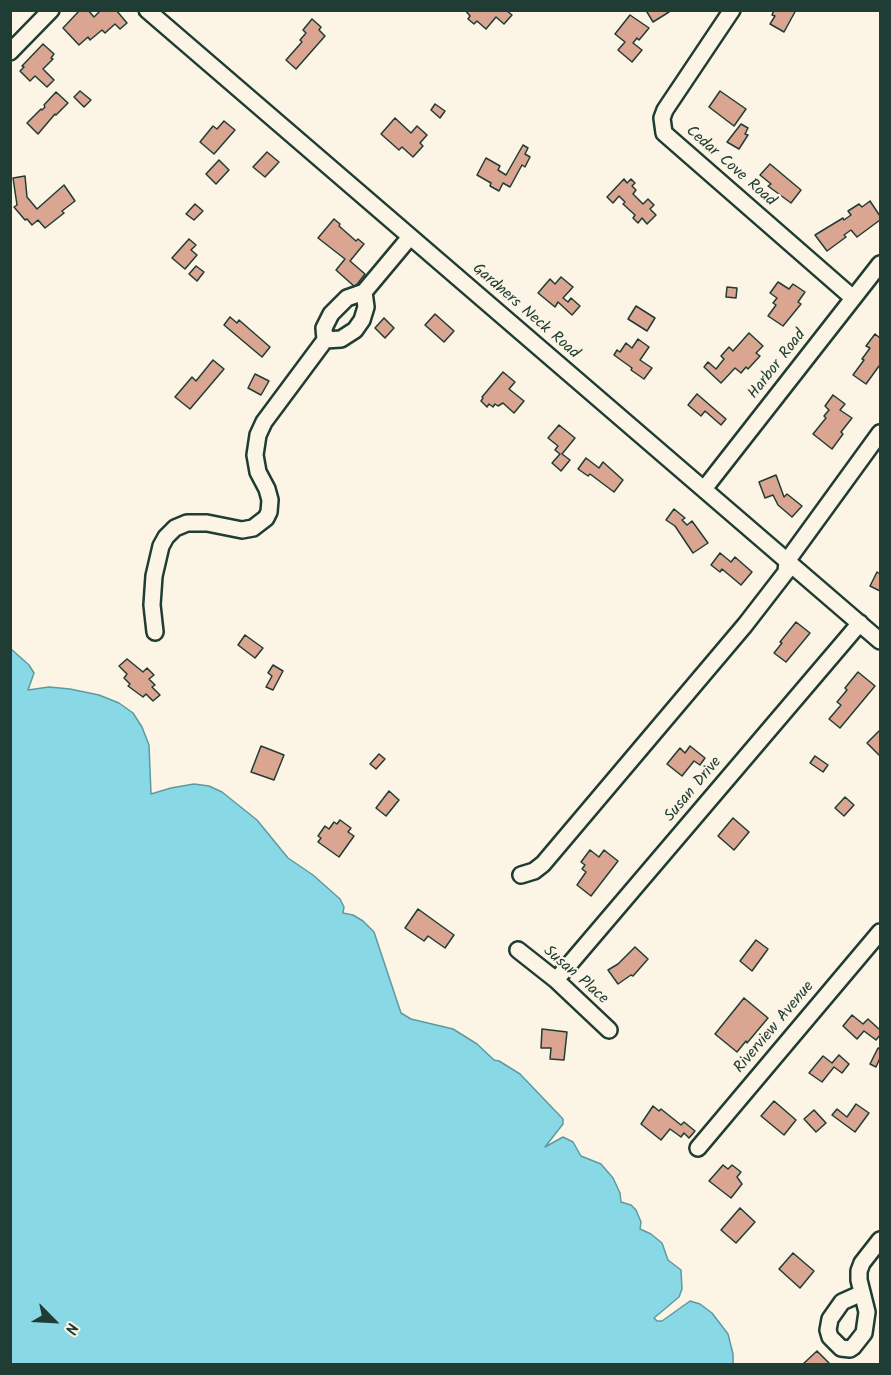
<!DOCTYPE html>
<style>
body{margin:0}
#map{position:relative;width:891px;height:1375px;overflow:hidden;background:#fcf5e5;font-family:Kalam,sans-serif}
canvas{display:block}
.frame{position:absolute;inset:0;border:12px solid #1f3d34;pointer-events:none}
.north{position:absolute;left:24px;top:1291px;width:60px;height:60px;-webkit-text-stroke:4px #fcf5e5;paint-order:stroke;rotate:114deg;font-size:16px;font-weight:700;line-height:24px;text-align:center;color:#1f3d34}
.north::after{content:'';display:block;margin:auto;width:21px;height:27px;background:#1f3d34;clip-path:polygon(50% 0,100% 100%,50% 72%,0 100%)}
</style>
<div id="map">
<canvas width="891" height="1375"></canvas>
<div class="frame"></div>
<div class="north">N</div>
</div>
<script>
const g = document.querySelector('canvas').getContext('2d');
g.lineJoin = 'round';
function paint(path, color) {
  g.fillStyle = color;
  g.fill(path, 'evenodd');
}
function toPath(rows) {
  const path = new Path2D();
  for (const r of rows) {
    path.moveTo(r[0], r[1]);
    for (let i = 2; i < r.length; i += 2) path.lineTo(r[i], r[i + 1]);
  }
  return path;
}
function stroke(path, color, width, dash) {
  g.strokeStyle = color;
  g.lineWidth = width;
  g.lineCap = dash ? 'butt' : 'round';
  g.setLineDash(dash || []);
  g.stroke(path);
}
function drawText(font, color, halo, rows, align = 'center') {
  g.font = font + ' Kalam,sans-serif';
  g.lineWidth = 4.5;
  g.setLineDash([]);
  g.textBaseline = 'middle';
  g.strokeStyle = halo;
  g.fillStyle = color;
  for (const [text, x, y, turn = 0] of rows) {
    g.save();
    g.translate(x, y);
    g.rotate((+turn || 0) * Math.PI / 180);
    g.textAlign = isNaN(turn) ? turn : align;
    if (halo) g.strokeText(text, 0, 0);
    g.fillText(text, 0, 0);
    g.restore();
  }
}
const water = toPath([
 [11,649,29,665,34,673,28,690,49,687,70,689,99,695,119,703,133,713,142,727,149,745,151,794,171,788,194,784,209,786,222,792,257,820,288,858,313,875,340,899,344,907,343,913,353,915,363,921,374,932,401,1013,411,1019,453,1029,477,1044,494,1060,499,1061,520,1074,563,1119,563,1124,545,1147,563,1137,573,1142,581,1156,601,1164,613,1178,620,1193,621,1202,631,1205,636,1210,641,1222,640,1229,651,1234,662,1243,668,1260,681,1270,682,1289,679,1297,654,1318,657,1321,662,1321,690,1301,700,1304,712,1313,728,1334,733,1354,733,1364,11,1364,11,649]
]);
const building = toPath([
 [80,10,88,10,94,17,101,10,116,10,127,23,120,29,115,24,105,33,102,30,90,40,88,37,79,45,63,28,80,10],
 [465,10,506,10,512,15,504,24,496,17,486,29,477,21,474,24,468,19,470,16,465,10],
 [649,10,668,10,669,12,653,22,647,12,649,10],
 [774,10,796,10,784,32,770,24,775,16,772,15,774,10],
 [630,15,649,28,639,40,637,38,633,43,642,50,632,62,618,50,625,42,615,34,630,15],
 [312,19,321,27,319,30,325,36,296,69,286,60,302,42,300,40,306,33,303,30,312,19],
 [43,44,54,54,51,58,53,59,43,69,54,80,47,87,35,76,30,81,20,71,24,67,22,66,43,44],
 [80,91,91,100,84,107,74,97,80,91],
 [720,91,746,109,734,126,709,107,720,91],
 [56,92,68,103,56,115,55,114,38,134,27,123,41,109,42,110,45,107,44,105,56,92],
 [435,104,445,111,440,118,431,110,435,104],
 [395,118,411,133,417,126,427,135,420,143,423,146,413,157,402,147,399,150,381,134,395,118],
 [224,121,235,130,214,154,200,142,213,126,217,129,224,121],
 [741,124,748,128,745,134,748,135,739,149,727,142,741,124],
 [523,145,528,148,525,154,530,157,525,167,522,165,510,187,503,183,499,191,490,186,491,183,477,175,486,158,500,166,498,170,506,175,523,145],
 [267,152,279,162,265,177,253,167,267,152],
 [219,160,229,170,216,184,206,174,219,160],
 [770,164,801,190,791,203,768,186,771,184,760,175,770,164],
 [25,176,27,197,37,209,64,185,75,201,62,211,64,213,45,228,38,220,32,225,27,219,25,220,14,207,17,205,13,178,25,176],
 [624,179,627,183,631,179,635,183,632,186,636,190,633,194,643,204,648,199,654,205,650,209,656,215,647,224,642,218,638,223,633,218,635,215,623,204,625,202,619,196,613,203,607,197,624,179],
 [870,201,880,216,880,220,857,237,851,230,844,235,846,237,827,251,815,235,843,218,844,220,851,215,848,211,859,204,862,207,870,201],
 [195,204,203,211,194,220,186,214,195,204],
 [334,219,340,224,339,226,356,241,358,239,364,244,350,261,365,274,355,287,336,270,345,259,318,238,334,219],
 [189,239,196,245,191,250,197,255,185,269,172,258,189,239],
 [196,266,204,272,197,281,189,274,196,266],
 [561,277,573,287,563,298,568,302,571,298,580,306,572,315,558,302,555,307,538,293,550,279,555,284,561,277],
 [778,282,789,289,793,284,805,292,798,302,801,304,783,326,768,316,776,305,773,303,777,298,770,293,778,282],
 [727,287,737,288,736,298,726,297,727,287],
 [636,306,655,318,647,331,628,319,636,306],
 [435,314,454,331,444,342,425,325,435,314],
 [230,317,237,323,239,320,270,347,262,357,224,325,230,317],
 [384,318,394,328,385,338,375,328,384,318],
 [749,333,763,346,756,353,760,356,748,369,746,367,741,373,735,368,721,383,704,367,708,362,716,369,724,359,721,356,729,347,733,351,749,333],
 [875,334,880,338,880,367,879,366,866,384,853,375,864,360,862,359,870,348,866,346,875,334],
 [638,339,649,347,640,360,652,368,644,379,631,370,632,368,614,355,617,350,620,352,626,343,632,348,638,339],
 [213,360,224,369,190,409,175,397,192,377,196,381,213,360],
 [503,372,515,382,509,389,524,401,514,413,503,403,498,406,495,404,493,407,489,404,487,407,481,401,483,398,482,397,503,372],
 [255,374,269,381,261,395,248,388,255,374],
 [697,394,726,419,721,425,705,411,701,416,688,405,697,394],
 [833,395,845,404,840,410,852,418,841,432,843,434,832,449,813,434,826,418,824,416,829,410,825,406,833,395],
 [559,425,575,438,562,454,570,460,561,471,552,463,560,454,555,450,558,446,548,438,559,425],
 [586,458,599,468,603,462,623,480,614,492,590,474,588,476,578,469,586,458],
 [776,475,784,497,787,494,802,506,792,517,778,505,773,495,765,498,759,482,776,475],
 [674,509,685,518,682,520,687,525,692,521,708,543,693,553,675,526,666,520,674,509],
 [720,553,731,562,735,557,752,572,741,585,722,569,720,572,711,565,720,553],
 [877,572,880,574,880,591,870,586,877,572],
 [796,622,810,633,786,662,774,653,782,643,780,642,796,622],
 [245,635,263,648,255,658,238,645,245,635],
 [127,659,143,672,147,668,154,675,149,679,155,685,152,687,160,695,153,701,146,694,143,697,128,686,130,684,124,678,127,674,119,666,127,659],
 [273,665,283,671,273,690,266,687,272,676,268,673,273,665],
 [858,672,875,686,840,728,829,719,841,705,837,702,847,690,845,688,858,672],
 [879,731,880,732,880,756,867,743,879,731],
 [261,746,284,755,274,780,251,772,261,746],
 [690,746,705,758,700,765,694,761,682,776,667,764,680,748,685,753,690,746],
 [379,754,385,759,376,769,370,764,379,754],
 [815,756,828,765,823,772,810,763,815,756],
 [389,791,399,800,386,816,376,808,389,791],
 [845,797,854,805,844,816,835,808,845,797],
 [733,818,749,832,734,850,718,836,733,818],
 [340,820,351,828,348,832,354,836,339,857,318,842,321,838,318,836,325,826,329,829,334,822,337,824,340,820],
 [590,850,599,857,604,850,618,861,591,896,577,885,586,872,582,869,585,865,581,862,590,850],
 [418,909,454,935,445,948,428,936,424,941,405,928,418,909],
 [756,940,768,949,752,971,740,961,756,940],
 [635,947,648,959,633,976,631,975,618,984,608,970,618,964,635,947],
 [744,998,768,1018,747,1043,746,1041,737,1052,715,1034,744,998],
 [852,1015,863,1024,868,1019,880,1030,880,1035,876,1040,864,1031,857,1039,843,1026,852,1015],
 [542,1029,567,1032,564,1060,550,1059,551,1048,541,1048,542,1029],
 [878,1048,880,1049,880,1058,876,1067,870,1064,878,1048],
 [839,1055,849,1064,842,1073,834,1067,822,1082,809,1073,823,1056,832,1063,839,1055],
 [774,1101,796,1120,784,1135,761,1116,774,1101],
 [856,1104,869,1113,855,1132,832,1115,837,1109,847,1117,856,1104],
 [653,1106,659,1111,661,1109,681,1125,684,1122,695,1131,689,1138,684,1133,681,1137,670,1129,661,1140,641,1124,653,1106],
 [814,1110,826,1123,816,1132,804,1119,814,1110],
 [723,1165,728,1169,732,1165,741,1172,737,1177,742,1184,731,1198,709,1181,723,1165],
 [740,1208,755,1222,736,1243,721,1230,740,1208],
 [793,1253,814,1271,800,1288,779,1269,793,1253],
 [817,1351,830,1364,803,1364,817,1351]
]);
const minor = toPath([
 [147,10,880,641],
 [732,10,665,110,662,118,664,133,853,298],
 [10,52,51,10],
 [364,292,410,237],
 [704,489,880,264],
 [155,632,152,605,154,576,161,546,166,537,175,528,187,523,207,523,242,530,253,528,266,518,269,512,270,500,267,489,258,472,255,455,258,435,264,422,325,340,324,328,331,314,347,298,364,292,366,307,362,320,355,330,341,339,325,340],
 [521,875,534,871,543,864,745,625,786,572,787,561,880,433],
 [518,950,556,980,609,1030],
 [556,980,860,623],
 [698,1148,880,932],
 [862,1293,842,1302,830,1319,828,1330,830,1337,841,1348,850,1349,853,1347,864,1333,867,1312,859,1280,859,1271,862,1263,880,1240]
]);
const streetNames = [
 ["Cedar Cove Road",730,167,41],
 ["Gardners Neck Road",525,312,41],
 ["Harbor Road",778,365,-52],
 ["Susan Drive",694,790,-50],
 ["Susan Place",575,976,41],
 ["Riverview Avenue",775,1028,-50]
];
paint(water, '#88d8e5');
stroke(water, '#5e9a9e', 1.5);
paint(building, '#dba691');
stroke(building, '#1f3d34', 1.5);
stroke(minor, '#1f3d34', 20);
stroke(minor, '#fcf5e5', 15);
drawText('16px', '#1f3d34', '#fcf5e5', streetNames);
</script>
